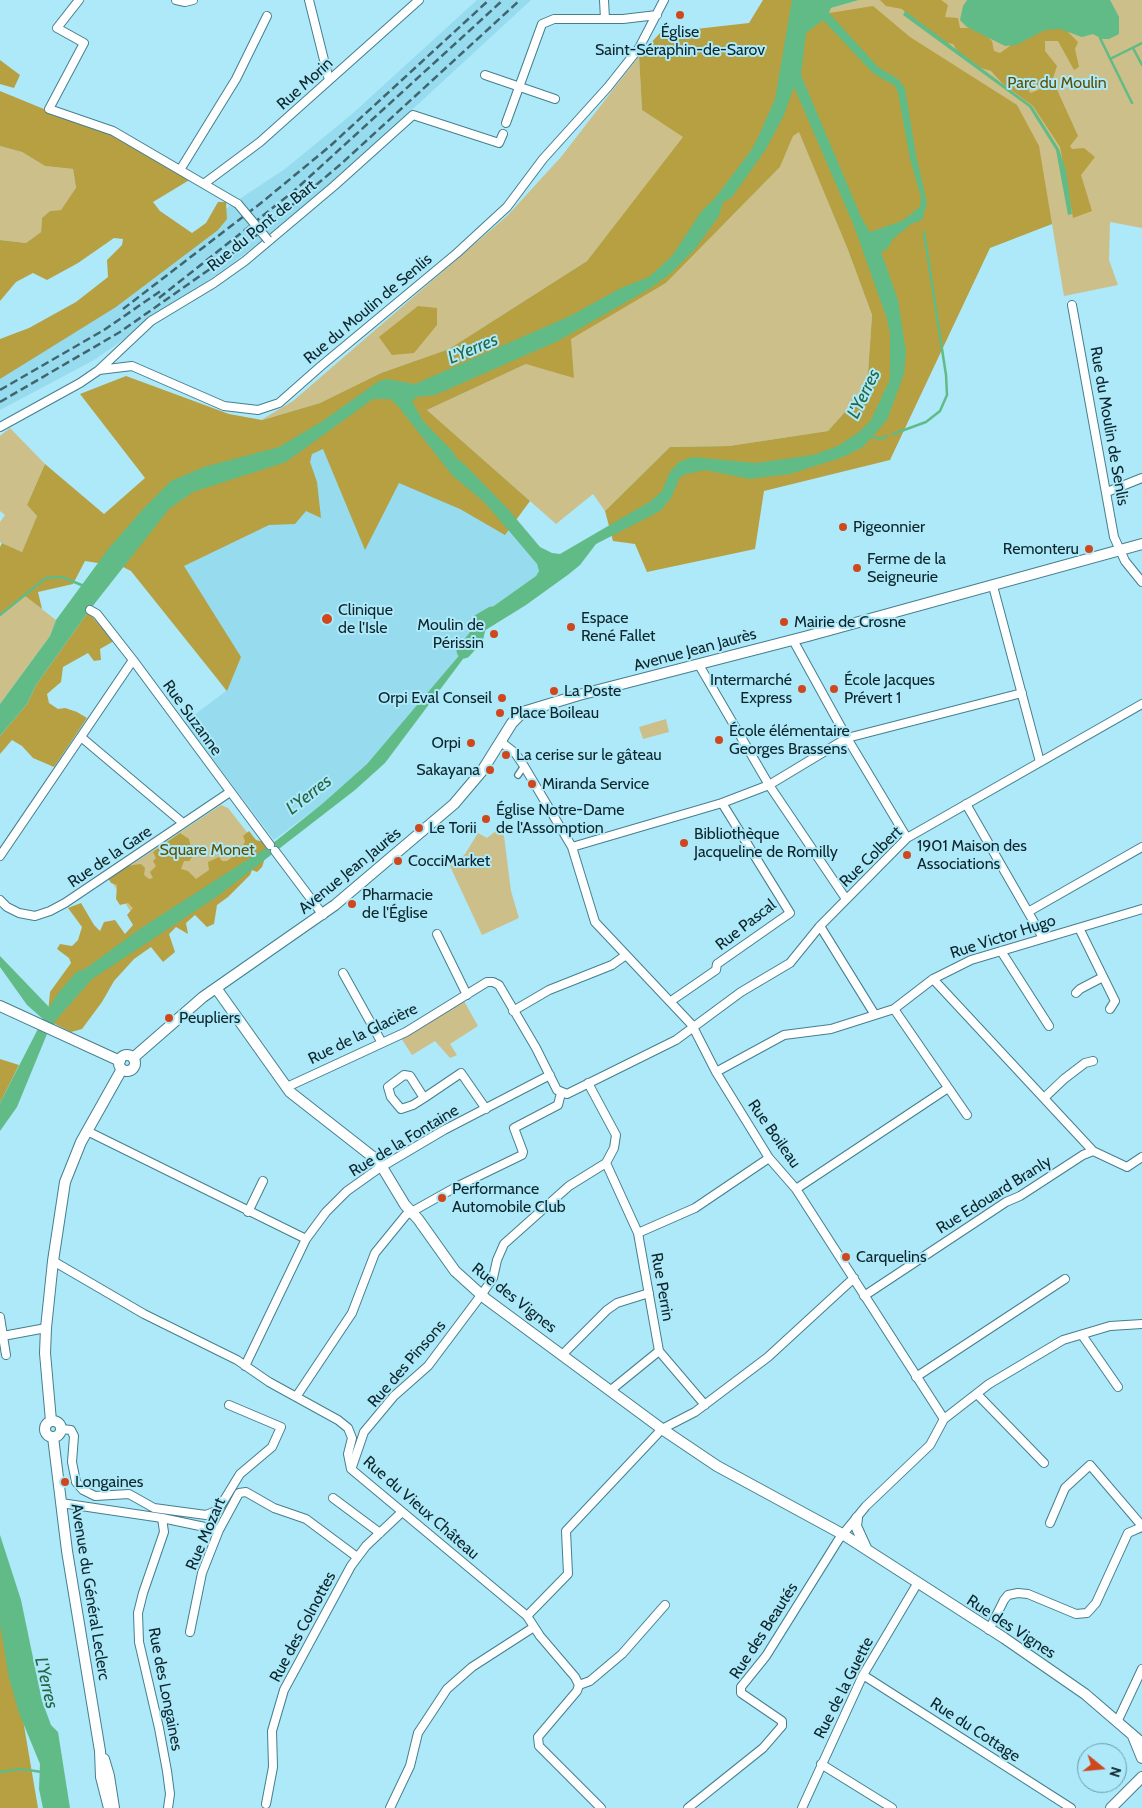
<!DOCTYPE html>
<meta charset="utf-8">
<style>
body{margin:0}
#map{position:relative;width:1142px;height:1808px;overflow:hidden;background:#ade9f9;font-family:Cabin,sans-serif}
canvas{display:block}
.north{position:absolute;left:1077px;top:1743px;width:50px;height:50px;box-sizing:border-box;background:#ade9f9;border:1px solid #6d9ba7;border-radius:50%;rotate:107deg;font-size:14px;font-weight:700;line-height:20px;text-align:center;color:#0d252b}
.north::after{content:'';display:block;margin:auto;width:18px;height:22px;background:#cf471d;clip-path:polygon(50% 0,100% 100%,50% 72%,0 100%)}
</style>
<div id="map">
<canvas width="1142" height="1808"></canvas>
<div class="north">N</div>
</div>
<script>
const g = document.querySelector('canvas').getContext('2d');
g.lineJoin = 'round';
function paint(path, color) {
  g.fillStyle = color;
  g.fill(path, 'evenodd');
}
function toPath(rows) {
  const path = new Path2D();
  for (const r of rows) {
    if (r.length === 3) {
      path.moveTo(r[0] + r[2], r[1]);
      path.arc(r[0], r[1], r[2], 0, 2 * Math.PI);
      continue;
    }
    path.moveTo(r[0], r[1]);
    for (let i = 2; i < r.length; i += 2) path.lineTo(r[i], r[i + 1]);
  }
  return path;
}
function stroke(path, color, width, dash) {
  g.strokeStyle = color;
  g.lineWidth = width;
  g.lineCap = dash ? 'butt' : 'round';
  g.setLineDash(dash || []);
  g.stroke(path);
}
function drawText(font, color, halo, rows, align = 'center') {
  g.font = font + ' Cabin,sans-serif';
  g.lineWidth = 4;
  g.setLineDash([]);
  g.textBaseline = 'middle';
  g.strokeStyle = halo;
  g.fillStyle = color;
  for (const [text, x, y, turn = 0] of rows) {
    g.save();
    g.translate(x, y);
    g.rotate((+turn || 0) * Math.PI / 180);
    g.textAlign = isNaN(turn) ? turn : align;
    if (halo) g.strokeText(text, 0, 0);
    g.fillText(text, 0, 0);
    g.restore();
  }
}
const built = toPath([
 [477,0,531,0,350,167,269,235,230,265,94,360,0,410,0,370,111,303,232,204,285,169,352,114],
 [373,399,508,531,537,564,539,571,536,576,481,615,477,620,479,632,367,764,322,804,274,840,185,722,226,691,134,560]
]);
const green = toPath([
 [859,0,1142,0,1142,228,1110,222,1109,260,1118,285,1064,296,1052,224,820,24,831,8],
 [639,56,642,110,684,137,587,261,449,349,381,373,320,403,261,420,293,401,507,216,561,157],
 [799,131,848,250,872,315,867,387,828,431,729,446,670,447,605,511,593,494,556,524,427,410,526,364,666,283,780,167,793,135],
 [0,146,22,152,45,166,73,169,76,189,69,200,61,210,50,211,42,218,41,232,26,243,0,240],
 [10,428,45,464,27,505,37,516,22,552,0,542,0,522,5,515,0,511,0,436],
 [25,596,56,620,50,636,0,704,0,615],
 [666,719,669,732,643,739,639,727],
 [221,805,228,808,261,850,141,928,110,879],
 [497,830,504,836,511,891,519,918,482,935,449,864,457,862,465,854,478,833,487,838],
 [464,1001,478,1026,450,1044,457,1055,450,1058,435,1041,412,1055,401,1038]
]);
const forest = toPath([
 [763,0,803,0,798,18,873,6,910,37,1017,105,1039,146,1052,224,990,248,890,460,764,491,755,549,647,572,635,544,613,541,605,511,670,447,729,446,828,431,867,387,872,315,848,250,799,132,793,136,780,167,666,283,571,339,574,378,526,364,427,410,530,501,505,535,460,509,399,483,365,550,323,449,312,454,310,462,317,482,321,518,306,511,295,524,269,525,184,566,241,657,227,691,131,571,123,567,85,561,73,584,38,592,42,609,25,596,0,615,0,547,2,543,22,552,37,516,27,505,45,464,104,514,145,478,80,394,126,376,229,414,262,420,320,403,381,373,449,349,587,261,683,137,642,110,639,56,660,33,749,23],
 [880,0,941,0,948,5,945,17,958,18,960,28,980,28,992,41,994,51,1000,53,1038,26,1060,24,1078,42,1075,49,1079,67,1074,70,1058,41,1045,41,1045,51,1057,66,1053,78,1028,90,1031,93,1054,83,1078,136,1070,146,1072,149,1084,148,1095,157,1081,175,1092,211,1073,218,1060,147,1033,106,1003,84,991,71,981,68,958,52,953,44,947,43,924,29,902,9,886,6],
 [0,60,20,75,14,88,0,84],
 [0,91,73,121,104,130,191,179,153,202,160,211,192,233,206,223,218,202,226,202,227,219,218,230,116,307,0,379,0,339,29,328,76,302,108,277,107,260,122,245,123,239,114,238,78,263,47,280,33,273,16,282,0,301,0,240,26,243,41,232,42,218,50,211,61,210,76,188,73,169,45,166,22,152,0,146],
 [418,306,437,308,437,325,414,353,392,355,379,337],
 [88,612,114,641,100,649,101,660,94,661,88,653,63,667,61,682,47,694,49,703,58,709,65,708,77,712,87,718,54,767,33,758,22,746,12,740,0,754,0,736,27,704,36,685],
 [249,831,256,840,260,841,264,838,269,846,262,867,257,872,252,870,250,875,228,897,217,905,214,924,207,927,195,915,186,923,188,934,176,927,169,934,175,952,163,962,151,947,134,959,114,981,102,1002,82,1029,71,1032,51,1022,48,1013,50,992,71,963,69,958,57,949,60,944,72,946,78,940,82,927,68,908,81,903,94,925,100,931,104,922,115,920,125,934,133,925,127,915,133,908,128,903,120,905,116,899,117,885,111,883,108,878,126,866,141,864,145,868,144,875,149,879,153,878,150,872,156,866,153,861,156,858,153,852,180,833,189,839,193,856,189,861,184,861,181,869,188,871,196,879,209,870,208,862,219,857,222,861,227,861,241,851,245,841,243,836],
 [0,1059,19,1065,0,1103],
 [0,1615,21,1708,38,1808,0,1808]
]);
const water = toPath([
 [792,0,859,0,831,8,829,13,878,67,898,79,905,88,916,155,927,203,922,220,911,224,893,239,887,249,881,252,898,300,906,352,904,374,887,420,863,447,843,457,790,474,750,479,705,470,686,474,680,477,671,498,660,511,596,544,580,565,569,574,526,605,484,631,385,763,355,790,218,896,92,979,57,1019,47,1034,17,1107,0,1131,0,1103,43,1019,27,1005,0,967,0,956,49,1007,59,992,76,972,85,969,141,928,272,844,322,804,367,764,479,632,477,620,481,615,536,576,539,571,537,564,485,503,452,475,397,405,390,399,373,399,286,462,193,492,169,509,88,612,36,685,27,704,0,736,0,704,50,636,56,620,109,548,144,508,171,481,204,467,279,447,321,422,379,381,387,379,415,384,570,316,621,288,649,277,672,256,701,212,716,197,752,149,760,133,775,99],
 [823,20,873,73,895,86,898,93,910,159,921,197,920,207,902,221,870,232,861,217,801,75,806,33],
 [794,87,854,226,887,319,890,334,890,379,871,420,859,432,838,446,813,455,756,463,692,457,679,462,670,472,662,491,651,501,560,554,552,553,540,547,508,509,464,464,454,456,455,454,423,421,412,401,417,397,435,395,558,341,649,289,670,274,695,249,719,216,723,202,732,197,766,149,784,115],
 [967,0,1110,0,1119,17,1119,34,1109,39,1102,39,1093,34,1082,37,1060,29,1045,30,1016,45,1005,46,967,27,960,20,963,6],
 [905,11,1032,106,1059,149,1066,171,1072,214,1068,215,1056,150,1029,107,903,15],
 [0,1535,21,1600,42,1701,51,1725,58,1732,70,1808,43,1808,39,1789,40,1764,19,1713,9,1678,0,1625]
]);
const stream = toPath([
 [1100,38,1132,103],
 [1133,48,1142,65],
 [1110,59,1142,43],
 [893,434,926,422,940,411,947,395,946,375,924,232],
 [872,436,880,439,887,436],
 [0,615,46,578,62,577,84,586],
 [0,1772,21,1769,42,1772]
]);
const river = toPath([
 [464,651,476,637,480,621,492,614]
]);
const pedestrian = toPath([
 [518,775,524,766]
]);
const minor = toPath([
 [79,0,57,28,84,43,49,109,113,131,238,204],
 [176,0,185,2,193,0],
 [309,0,329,80],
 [604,0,605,19],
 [485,75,555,99],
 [506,123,542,24,554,19,623,19,657,15],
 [180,170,236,79,267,16],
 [205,183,260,142,419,0],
 [1072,305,1114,537,1125,561,1142,582],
 [99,370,132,366,224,406,258,410,279,403,321,366,457,253,507,207,543,159,608,87,639,48,664,0],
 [0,427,80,383,99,370,151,321,214,283,245,261,334,186,413,115,499,143,503,134],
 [1107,492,1142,478],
 [993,586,1040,762],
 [90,610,97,614,133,660,270,845],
 [793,640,847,738,907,838],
 [699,665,769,785,846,899],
 [81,737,183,823],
 [501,742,515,753,524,766,572,847,595,922,692,1025,716,1072,769,1158,796,1189,944,1419,930,1445,866,1506,839,1539,766,1656,741,1687,741,1693,782,1721,782,1726,763,1748,688,1808],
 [966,804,1043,938],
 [572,847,722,803,769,785,847,738,1022,693],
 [275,851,323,915],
 [0,856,133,660],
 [0,900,7,907,19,913,35,916,50,911,65,903,230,792],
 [1028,912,1142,847],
 [820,926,875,1015],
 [1079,928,1115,1001,1110,1009],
 [437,934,467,995],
 [1001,951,1049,1026],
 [343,973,382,1043],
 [933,979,1093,1151],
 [1076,993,1080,989,1103,977],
 [671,1001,716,970,717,964,790,913,722,803],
 [894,1009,967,1115],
 [513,1011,549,990,612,965,626,955],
 [716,1072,784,1035,831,1029,894,1009,933,979,971,960,1142,909],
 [287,1087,406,1032,487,982,493,982,499,985,536,1048,557,1090,567,1094,676,1040,741,992,790,963,820,926,907,838,1142,704],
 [424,1098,410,1076,404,1075,388,1087,391,1097,401,1109,413,1105,424,1098,461,1073,486,1109],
 [1044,1098,1064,1079,1085,1063,1093,1061],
 [87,1131,306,1239],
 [606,1163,638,1233,659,1351,705,1405],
 [796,1189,948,1088],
 [248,1212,263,1181],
 [638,1233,695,1208,769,1158],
 [53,1261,144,1314,237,1360,269,1382,338,1420,348,1428,352,1438,348,1454,351,1469,527,1616,540,1636,575,1677,579,1685,577,1691,538,1737,539,1746,601,1808],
 [864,1296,1006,1202,1020,1196,1083,1155,1093,1151,1127,1167,1142,1157],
 [0,1317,6,1355],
 [1082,1335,1118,1387],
 [3,1336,46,1328],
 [563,1354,607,1310,617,1303,649,1293],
 [245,1366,306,1239,326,1212,347,1191,378,1169,444,1130,550,1075],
 [916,1377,1065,1279],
 [611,1390,659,1351],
 [977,1394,1044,1463],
 [296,1397,352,1313,375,1253,406,1215,456,1187,522,1155,523,1152,514,1128,558,1105,561,1093],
 [944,1419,989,1384,1063,1340,1110,1326,1142,1324],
 [61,1429,71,1430,74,1436,72,1462,76,1482,83,1490,95,1496,129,1494,154,1508,206,1515,218,1510,240,1474,272,1447,281,1427,229,1405],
 [352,1467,364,1432,394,1396,428,1366,482,1294,493,1278,497,1260,504,1244,569,1186,606,1163,614,1148,616,1135,588,1083],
 [333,1498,380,1533],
 [61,1503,162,1518,164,1532,143,1593,138,1613,139,1642,159,1728,167,1771,170,1794,168,1808],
 [162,1518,219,1530],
 [1050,1523,1065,1488,1090,1465,1142,1526],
 [527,1616,568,1574,566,1531,662,1429,695,1412,768,1357,854,1278],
 [989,1630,1004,1600,1008,1595,1018,1593,1028,1594,1076,1614,1087,1613,1096,1603,1128,1533,1142,1527],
 [190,1632,202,1573,219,1530,239,1493,246,1492,274,1508,306,1519,357,1557],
 [863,1675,1071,1808],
 [579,1685,590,1681,622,1654,665,1605],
 [1118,1720,1142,1669],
 [821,1764,892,1808],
 [266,1804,273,1767,272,1731,284,1690,351,1566,366,1546,402,1512],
 [390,1808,410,1766,418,1733,447,1689,472,1667,534,1627],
 [802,1808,863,1675,917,1584]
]);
const tertiary = toPath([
 [216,988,290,1092,373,1157,382,1167,405,1205,418,1219,455,1271,486,1299,662,1429,717,1466,844,1535,1004,1638,1085,1694,1142,1743],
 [0,1006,120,1061],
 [127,1063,8],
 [133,1058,203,997,335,905,454,804,482,771,512,723,523,712,579,695,808,636,1142,544],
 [51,1421,45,1353,46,1328,53,1261,65,1182,81,1142,122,1069],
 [53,1429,8],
 [53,1437,67,1551,100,1751,101,1777,109,1808],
 [857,1518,856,1526,866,1548],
 [1133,1736,1142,1758],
 [104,1759,109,1776,114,1808],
 [1111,1808,1142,1777]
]);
const rail = toPath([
 [159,298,294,191,503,0],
 [123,309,261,203,329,147,489,0],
 [0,390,104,330,162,290],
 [0,402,120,332,247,243,341,164,520,0]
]);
const minorBridge = toPath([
 [238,204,268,240]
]);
const markers = [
 [680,15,5,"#cf471d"],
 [843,527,5,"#cf471d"],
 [1089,549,5,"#cf471d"],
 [857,568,5,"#cf471d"],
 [327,619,6,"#cf471d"],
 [784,622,5,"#cf471d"],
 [571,627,5,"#cf471d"],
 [494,634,5,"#cf471d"],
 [802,689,5,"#cf471d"],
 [834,689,5,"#cf471d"],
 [554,691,5,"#cf471d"],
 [502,698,5,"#cf471d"],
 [500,713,5,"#cf471d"],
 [719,740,5,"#cf471d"],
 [471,743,5,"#cf471d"],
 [506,755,5,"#cf471d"],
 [490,770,5,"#cf471d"],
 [532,784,5,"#cf471d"],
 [486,819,5,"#cf471d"],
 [419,828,5,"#cf471d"],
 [684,843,5,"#cf471d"],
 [907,855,5,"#cf471d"],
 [398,861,5,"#cf471d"],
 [352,904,5,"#cf471d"],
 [169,1018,5,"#cf471d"],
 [442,1198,5,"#cf471d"],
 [846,1257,5,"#cf471d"],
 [65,1482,5,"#cf471d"]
];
const poiNames = [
 ["Église",680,32,"center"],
 ["Saint-Séraphin-de-Sarov",680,50,"center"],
 ["Pigeonnier",853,527],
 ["Remonteru",1079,549,"right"],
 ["Ferme de la",867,559],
 ["Seigneurie",867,577],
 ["Clinique",338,610],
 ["de l'Isle",338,628],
 ["Espace",581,618],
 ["René Fallet",581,636],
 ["Mairie de Crosne",794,622],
 ["Moulin de",484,625,"right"],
 ["Périssin",484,643,"right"],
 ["Intermarché",792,680,"right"],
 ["Express",792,698,"right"],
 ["École Jacques",844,680],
 ["Prévert 1",844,698],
 ["La Poste",564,691],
 ["Orpi Eval Conseil",492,698,"right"],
 ["Place Boileau",510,713],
 ["École élémentaire",729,731],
 ["Georges Brassens",729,749],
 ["Orpi",461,743,"right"],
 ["La cerise sur le gâteau",516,755],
 ["Sakayana",480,770,"right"],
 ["Miranda Service",542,784],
 ["Église Notre-Dame",496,810],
 ["de l'Assomption",496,828],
 ["Le Torii",429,828],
 ["Bibliothèque",694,834],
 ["Jacqueline de Romilly",694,852],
 ["1901 Maison des",917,846],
 ["Associations",917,864],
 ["CocciMarket",408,861],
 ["Pharmacie",362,895],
 ["de l'Église",362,913],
 ["Peupliers",179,1018],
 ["Performance",452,1189],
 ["Automobile Club",452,1207],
 ["Carquelins",856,1257],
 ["Longaines",75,1482]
];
const parkNames = [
 ["Parc du Moulin",1057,83],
 ["Square Monet",207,850]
];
const streetNames = [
 ["Rue Morin",305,84,-42],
 ["Rue du Pont de Bart",262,226,-39],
 ["Rue du Moulin de Senlis",368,309,-40],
 ["Rue du Moulin de Senlis",1109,426,80],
 ["Avenue Jean Jaurès",695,650,-15],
 ["Rue Suzanne",192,718,54],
 ["Rue de la Gare",110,857,-34],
 ["Rue Colbert",871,857,-44],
 ["Avenue Jean Jaurès",350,871,-39],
 ["Rue Pascal",746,925,-38],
 ["Rue Victor Hugo",1003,937,-18],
 ["Rue de la Glacière",363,1034,-26],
 ["Rue Boileau",774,1134,55],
 ["Rue de la Fontaine",404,1141,-31],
 ["Rue Edouard Branly",994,1195,-32],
 ["Rue Perrin",662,1287,80],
 ["Rue des Vignes",514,1298,38],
 ["Rue des Pinsons",407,1364,-49],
 ["Rue du Vieux Château",421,1508,41],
 ["Rue Mozart",206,1534,-67],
 ["Avenue du Général Leclerc",90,1592,81],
 ["Rue des Colnottes",303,1627,-62],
 ["Rue des Vignes",1011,1627,33],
 ["Rue des Beautés",764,1631,-57],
 ["Rue de la Guette",844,1688,-63],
 ["Rue des Longaines",165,1689,79],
 ["Rue du Cottage",975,1730,33]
];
const waterNames = [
 ["L'Yerres",473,349,-23],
 ["L'Yerres",864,394,-64],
 ["L'Yerres",309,795,-38],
 ["L'Yerres",46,1683,77]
];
paint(built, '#96dbee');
paint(green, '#ccbf89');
paint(forest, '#b6a042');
paint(water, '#61bb87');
stroke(stream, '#61bb87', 2.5);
stroke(river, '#61bb87', 15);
stroke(pedestrian, '#457f8e', 8);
stroke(minor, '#457f8e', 10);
stroke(tertiary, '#457f8e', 12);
stroke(pedestrian, '#fff', 5.5);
stroke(minor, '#fff', 8);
stroke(tertiary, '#fff', 10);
stroke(rail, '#41656e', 2.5, [8, 4]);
stroke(minorBridge, '#457f8e', 10, []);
stroke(minorBridge, '#fff', 8);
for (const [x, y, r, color] of markers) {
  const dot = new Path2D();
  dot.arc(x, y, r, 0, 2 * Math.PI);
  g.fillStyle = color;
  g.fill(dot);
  stroke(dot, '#ade9f9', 2);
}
drawText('16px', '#0d252b', '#ade9f9', poiNames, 'left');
drawText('16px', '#5e4f02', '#ade9f9', parkNames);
drawText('16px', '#0d252b', '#ade9f9', streetNames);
drawText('italic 18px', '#266643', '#ade9f9', waterNames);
</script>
